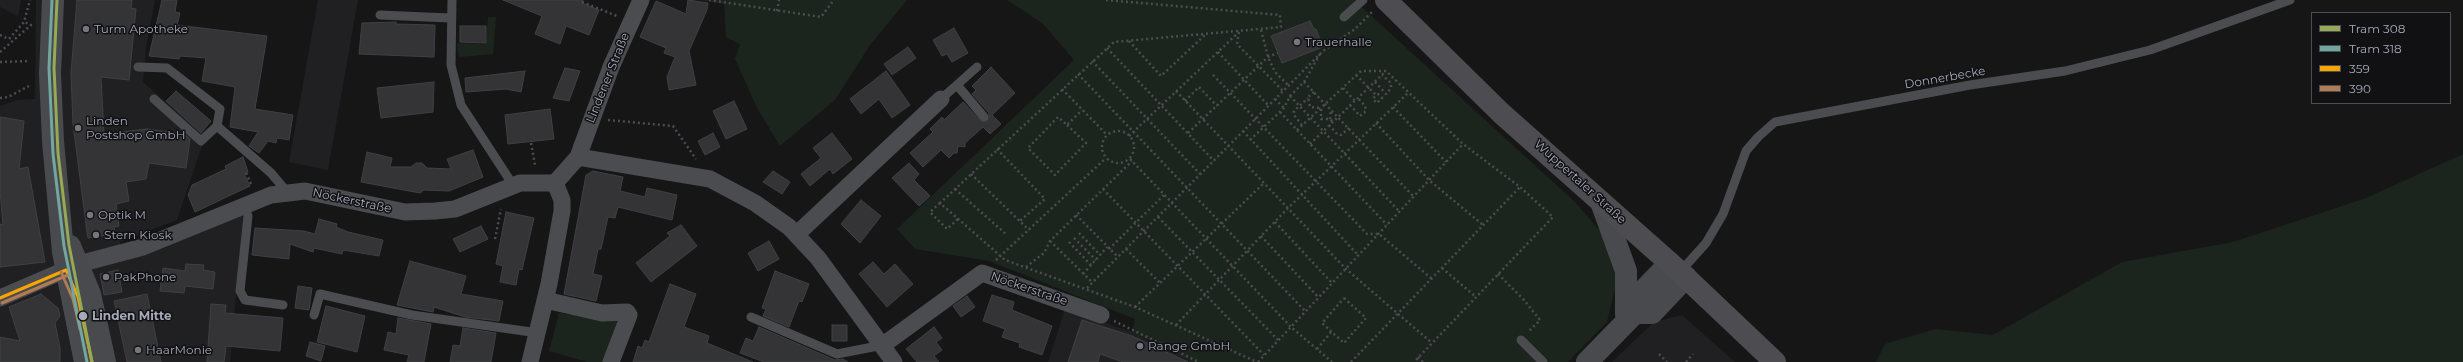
<!DOCTYPE html>
<meta charset="utf-8">
<style>
body{margin:0}
#map{position:relative;width:2463px;height:362px;overflow:hidden;background:#161617;font-family:Montserrat,sans-serif}
canvas{display:block}
.legend{position:absolute;left:2311px;top:12px;width:140px;height:92px;box-sizing:border-box;background:#111013;border:1px solid #4d4e55;margin:0;padding:5px 7px;list-style:none;font-size:12px;color:#a6aab9}
.legend li{display:flex;align-items:center;gap:8px;height:20px}
.legend b{width:20px;border:1px solid #4d4e55}
</style>
<div id="map">
<canvas width="2463" height="362"></canvas>
<ul class="legend">
<li><b style="height:5px;background:#95aa53"></b>Tram 308</li>
<li><b style="height:5px;background:#72a7a0"></b>Tram 318</li>
<li><b style="height:5px;background:#f7a600"></b>359</li>
<li><b style="height:5px;background:#b07c57"></b>390</li>
</ul>
</div>
<script>
const g = document.querySelector('canvas').getContext('2d');
g.lineJoin = 'round';
function paint(path, color) {
  g.fillStyle = color;
  g.fill(path, 'evenodd');
}
function toPath(rows) {
  const path = new Path2D();
  for (const r of rows) {
    if (r.length === 3) {
      path.moveTo(r[0] + r[2], r[1]);
      path.arc(r[0], r[1], r[2], 0, 2 * Math.PI);
      continue;
    }
    path.moveTo(r[0], r[1]);
    for (let i = 2; i < r.length; i += 2) path.lineTo(r[i], r[i + 1]);
  }
  return path;
}
function stroke(path, color, width, dash) {
  g.strokeStyle = color;
  g.lineWidth = width;
  g.lineCap = dash ? 'butt' : 'round';
  g.setLineDash(dash || []);
  g.stroke(path);
}
function drawText(font, color, halo, rows, align = 'center') {
  g.font = font + ' Montserrat,sans-serif';
  g.lineWidth = 3;
  g.setLineDash([]);
  g.textBaseline = 'middle';
  g.strokeStyle = halo;
  g.fillStyle = color;
  for (const [text, x, y, turn = 0] of rows) {
    g.save();
    g.translate(x, y);
    g.rotate((+turn || 0) * Math.PI / 180);
    g.textAlign = isNaN(turn) ? turn : align;
    if (halo) g.strokeText(text, 0, 0);
    g.fillText(text, 0, 0);
    g.restore();
  }
}
const built = toPath([
 [0,0,21,0,18,16,0,7],
 [36,0,155,0,146,48,143,82,201,133,206,134,177,220,120,242,123,260,241,213,243,218,230,362,0,362,0,106,17,100,35,99],
 [318,0,358,0,328,170,289,162],
 [1065,309,1132,332,1191,362,1048,362],
 [1682,315,1735,362,1612,362,1654,322]
]);
const green = toPath([
 [700,0,907,0,870,45,835,100,780,146,757,108,735,59,740,44,726,37,724,4],
 [1007,0,1354,0,1575,202,1606,238,1617,280,1607,322,1568,362,1191,362,1132,332,1135,319,989,261,915,249,897,229,1074,60,1042,23],
 [488,17,496,17,493,54,459,57,457,43,486,44],
 [2463,154,2463,362,1876,362,1885,344,1935,329,1993,335,2122,262,2233,242,2366,198],
 [559,313,586,317,614,318,620,328,606,362,587,362,549,351]
]);
const building = toPath([
 [77,0,132,0,131,8,136,9,129,80,101,77,104,134,147,129,184,134,190,139,186,168,149,163,146,179,126,182,129,201,116,204,119,226,114,227,115,234,95,237,88,238,87,232,73,124,71,73,77,0],
 [162,0,177,0,175,12,180,13,177,25,267,36,255,109,293,115,289,140,277,138,276,143,268,141,259,153,249,146,258,132,230,127,235,87,202,81,206,58,180,56,179,59,149,56,162,0],
 [503,0,583,0,582,3,599,10,589,35,566,26,560,44,535,34,542,16,503,0],
 [688,0,708,3,707,10,689,51,696,85,669,90,667,77,675,57,664,53,666,48,640,37,656,1,686,14,688,0],
 [1310,21,1314,29,1316,29,1323,47,1282,63,1271,36,1310,21],
 [396,22,396,24,435,25,434,57,359,54,362,23,396,22],
 [460,26,486,26,486,43,460,42,460,26],
 [954,28,968,53,952,62,947,54,942,56,933,40,954,28],
 [908,47,916,58,892,75,884,64,908,47],
 [991,67,1015,93,992,115,1001,124,990,134,983,127,965,143,965,147,958,146,957,153,954,153,949,158,941,150,923,167,910,153,933,132,930,129,942,117,944,120,963,102,982,122,989,119,989,113,972,94,976,90,972,86,991,67],
 [565,68,580,71,569,101,553,98,565,68],
 [525,71,521,92,506,89,466,92,465,78,525,71],
 [886,71,910,105,892,118,879,99,861,114,850,99,886,71],
 [434,82,433,112,381,118,377,88,434,82],
 [176,91,211,121,201,133,166,101,176,91],
 [734,101,747,129,726,139,713,111,734,101],
 [550,109,554,139,508,144,505,115,550,109],
 [0,117,24,121,19,169,28,167,45,262,0,267,0,224,3,225,0,190,0,117],
 [713,133,720,147,705,155,698,141,713,133],
 [832,133,852,159,833,174,830,169,810,186,801,174,821,158,813,148,832,133],
 [473,150,483,177,449,191,424,190,420,193,361,182,367,152,392,158,390,167,411,167,416,163,422,163,427,168,451,169,447,159,473,150],
 [243,157,248,172,244,174,250,186,195,212,188,195,192,185,226,169,225,166,243,157],
 [909,163,919,174,914,180,930,196,919,206,892,178,909,163],
 [593,171,623,177,620,191,645,197,647,188,677,195,672,220,618,207,615,218,608,217,601,249,598,249,593,274,602,276,596,301,564,294,586,175,593,171],
 [773,171,790,182,782,194,763,182,773,171],
 [861,200,881,216,860,243,841,224,861,200],
 [506,212,534,218,522,270,519,269,516,285,500,282,503,266,496,264,506,212],
 [319,219,337,224,336,227,348,232,383,240,379,256,343,250,342,254,314,248,313,252,290,244,289,259,252,255,255,228,304,231,315,234,319,219],
 [681,225,697,246,651,282,636,263,670,236,667,233,681,225],
 [481,226,488,239,460,252,453,239,481,226],
 [769,241,779,259,758,271,748,253,769,241],
 [410,261,466,276,461,294,503,301,499,321,465,317,434,307,433,312,397,305,410,261],
 [873,262,884,274,895,264,913,284,887,307,859,274,873,262],
 [186,264,204,265,203,270,215,272,213,289,185,286,184,293,160,291,163,268,185,271,186,264],
 [118,270,122,292,104,295,100,274,118,270],
 [775,271,809,284,802,302,799,301,789,327,763,316,766,309,762,308,775,271],
 [670,284,696,294,684,327,709,336,707,343,753,362,633,362,638,346,642,348,645,340,649,342,670,284],
 [298,286,312,288,309,310,295,308,298,286],
 [41,294,58,308,60,316,55,323,60,348,60,362,0,362,0,337,20,341,9,307,41,294],
 [147,294,161,362,127,362,114,301,147,294],
 [992,295,1014,302,1012,310,1052,326,1042,355,1019,347,1020,343,1002,337,1005,329,983,321,992,295],
 [967,296,975,307,961,317,953,306,967,296],
 [211,304,226,305,225,313,283,318,280,351,226,346,224,362,207,362,211,304],
 [326,306,365,316,357,352,317,342,326,306],
 [398,318,431,324,424,362,407,362,409,355,384,350,388,332,396,334,398,318],
 [1082,320,1132,336,1188,362,1123,362,1100,354,1098,362,1068,362,1082,320],
 [832,325,847,325,847,341,832,341,832,325],
 [759,327,835,360,843,359,848,362,764,362,740,353,746,338,753,341,759,327],
 [934,327,942,338,936,342,942,350,934,356,939,362,917,362,906,349,934,327],
 [463,328,496,333,491,362,450,362,453,345,460,346,463,328],
 [310,342,325,346,321,361,306,356,310,342]
]);
const path = toPath([
 [709,0,821,17,834,0],
 [1106,0,1280,15,1281,27,1114,42,940,203,1005,260,1135,307,1257,362],
 [582,2,617,16],
 [777,11,779,0],
 [1261,30,1268,57,1275,72,1288,85],
 [1239,32,1237,44,1283,91],
 [0,35,9,39,24,22,30,0],
 [1129,41,1161,76,1205,35],
 [1107,48,1214,161],
 [0,52,31,25,24,22],
 [1218,52,1268,105],
 [1092,61,1200,174],
 [0,62,30,61],
 [1078,74,1306,312],
 [1213,75,1367,234,1379,234,1432,279],
 [1356,75,1376,95,1378,94,1382,98,1377,103,1373,99,1376,95],
 [1304,82,1414,197],
 [1375,82,1386,94,1391,88,1391,83,1382,75],
 [1343,88,1355,101],
 [1062,89,1107,135],
 [1176,91,1346,269,1432,343],
 [1314,92,1308,97,1310,107,1321,108,1321,119,1330,119,1333,122],
 [1290,96,1399,211],
 [0,98,8,97,29,86],
 [1275,99,1284,108],
 [1185,101,1199,87,1217,106],
 [1350,105,1360,116,1366,111,1365,106,1358,98],
 [1393,107,1446,162],
 [1280,112,1387,225],
 [1330,119,1331,109],
 [608,120,673,126,696,159],
 [1376,123,1429,180,1483,225],
 [1067,125,1086,143,1055,175,1028,148,1058,117,1067,125,1082,110],
 [1302,125,1294,115,1294,111,1308,98],
 [1329,125,1337,134,1341,135,1349,128],
 [1297,130,1361,71,1386,71,1463,144,1520,187,1553,217,1414,362],
 [1118,147,16],
 [1243,131,1358,255],
 [1188,133,1268,57,1278,53],
 [1129,136,1239,32],
 [1250,140,1284,108,1290,96,1304,82,1320,54],
 [531,143,535,165],
 [1310,144,1386,71],
 [997,149,1045,199,1020,221],
 [1130,159,1291,327,1332,362],
 [246,173,252,186],
 [971,174,1029,230],
 [955,189,1007,235],
 [1103,189,1264,355],
 [940,203,930,212,947,229,958,219],
 [1076,215,1118,257],
 [1158,217,1278,340],
 [1275,222,1332,283],
 [1079,233,1100,255],
 [1261,236,1319,298],
 [1074,238,1096,260],
 [495,239,501,209],
 [1050,241,1093,283],
 [1069,242,1091,265],
 [1109,249,1164,195],
 [1126,249,1160,283],
 [996,260,1106,158],
 [1026,267,1044,253,1050,241,1132,161],
 [1442,268,1476,297],
 [1083,274,1107,247],
 [1498,274,1524,300,1540,320,1529,331],
 [1087,288,1323,51,1355,29,1372,12],
 [1344,298,1366,318,1344,343,1322,323,1344,298],
 [1135,307,1264,183],
 [1114,321,1199,362],
 [1176,325,1288,208,1409,92],
 [1317,349,1331,332],
 [1659,354,1667,362],
 [1418,357,1423,362],
 [1258,362,1463,144],
 [1351,362,1520,187],
 [1686,362,1693,354]
]);
const lane = toPath([
 [452,0,451,65,461,105,513,185],
 [380,15,450,18],
 [1344,17,1363,0],
 [138,67,167,68,220,109,217,126,271,173,287,192],
 [957,85,984,117],
 [154,99,201,141,217,126],
 [941,99,977,67],
 [244,204,248,216,240,291,245,300,283,305],
 [1680,272,1706,243,1723,214,1746,151,1758,137,1775,122,1970,85,2065,71,2150,50,2290,0],
 [314,315,320,294,412,315,538,333],
 [751,317,837,354,883,345],
 [1521,340,1543,362]
]);
const street = toPath([
 [578,157,710,179,755,203,789,227,818,258,894,362],
 [555,183,578,157,611,67,641,0],
 [797,234,941,99],
 [0,298,79,264,143,247,271,195,305,191,405,212,435,211,455,209,520,183,555,183],
 [545,300,602,313,627,312,629,315,611,362],
 [883,345,982,273,1101,315],
 [530,362,549,284,562,211,562,200,555,183]
]);
const secondary = toPath([
 [53,0,50,74,53,141,63,252,85,362],
 [1601,202,1626,271,1626,314],
 [70,246,90,294,105,362],
 [1635,313,1652,313,1686,277],
 [1587,362,1635,313,1639,295,1670,263]
]);
const primary = toPath([
 [1386,0,1501,113,1680,272,1775,362]
]);
const bus1 = toPath([
 [66,270,78,297,92,362],
 [0,298,66,270]
]);
const bus2 = toPath([
 [61,272,73,299,80,329],
 [2,303,68,275]
]);
const tram1 = toPath([
 [57,0,54,68,58,153,69,245,92,362]
]);
const tram2 = toPath([
 [52,0,49,68,53,154,64,246,87,362]
]);
const markers = [
 [86,29,4,"#747680"],
 [1297,42,4,"#747680"],
 [78,128,4,"#747680"],
 [90,215,4,"#747680"],
 [96,235,4,"#747680"],
 [106,277,4,"#747680"],
 [83,316,5,"#a6aab9"],
 [1140,346,4,"#747680"],
 [138,350,4,"#747680"]
];
const poiNames = [
 ["Turm Apotheke",94,29],
 ["Trauerhalle",1305,42],
 ["Linden",86,121],
 ["Postshop GmbH",86,135],
 ["Optik M",98,215],
 ["Stern Kiosk",104,235],
 ["PakPhone",114,277],
 ["Range GmbH",1148,346],
 ["HaarMonie",146,350]
];
const streetNames = [
 ["Lindener Straße",608,78,-68],
 ["Donnerbecke",1945,78,-10],
 ["Wuppertaler Straße",1580,182,42],
 ["Nöckerstraße",352,201,12],
 ["Nöckerstraße",1029,289,19]
];
const stopNames = [
 ["Linden Mitte",92,316]
];
paint(built, '#202023');
paint(green, '#1c241e');
paint(building, '#343436');
stroke(building, '#3f4043', 1);
stroke(path, '#4c4c51', 2.5, [2, 3]);
stroke(lane, '#4a4c50', 9);
stroke(street, '#4a4c50', 17);
stroke(secondary, '#484a4e', 22);
stroke(primary, '#4d4d51', 22);
stroke(bus1, '#f7a600', 3);
stroke(bus2, '#b07c57', 3);
stroke(tram1, '#95aa53', 3);
stroke(tram2, '#72a7a0', 3);
for (const [x, y, r, color] of markers) {
  const dot = new Path2D();
  dot.arc(x, y, r, 0, 2 * Math.PI);
  g.fillStyle = color;
  g.fill(dot);
  stroke(dot, '#111013', 1.5);
}
drawText('12px', '#a6aab9', '#111013', poiNames, 'left');
drawText('12px', '#a6aab9', '#111013', streetNames);
drawText('bold 12px', '#a6aab9', '#111013', stopNames, 'left');
</script>
